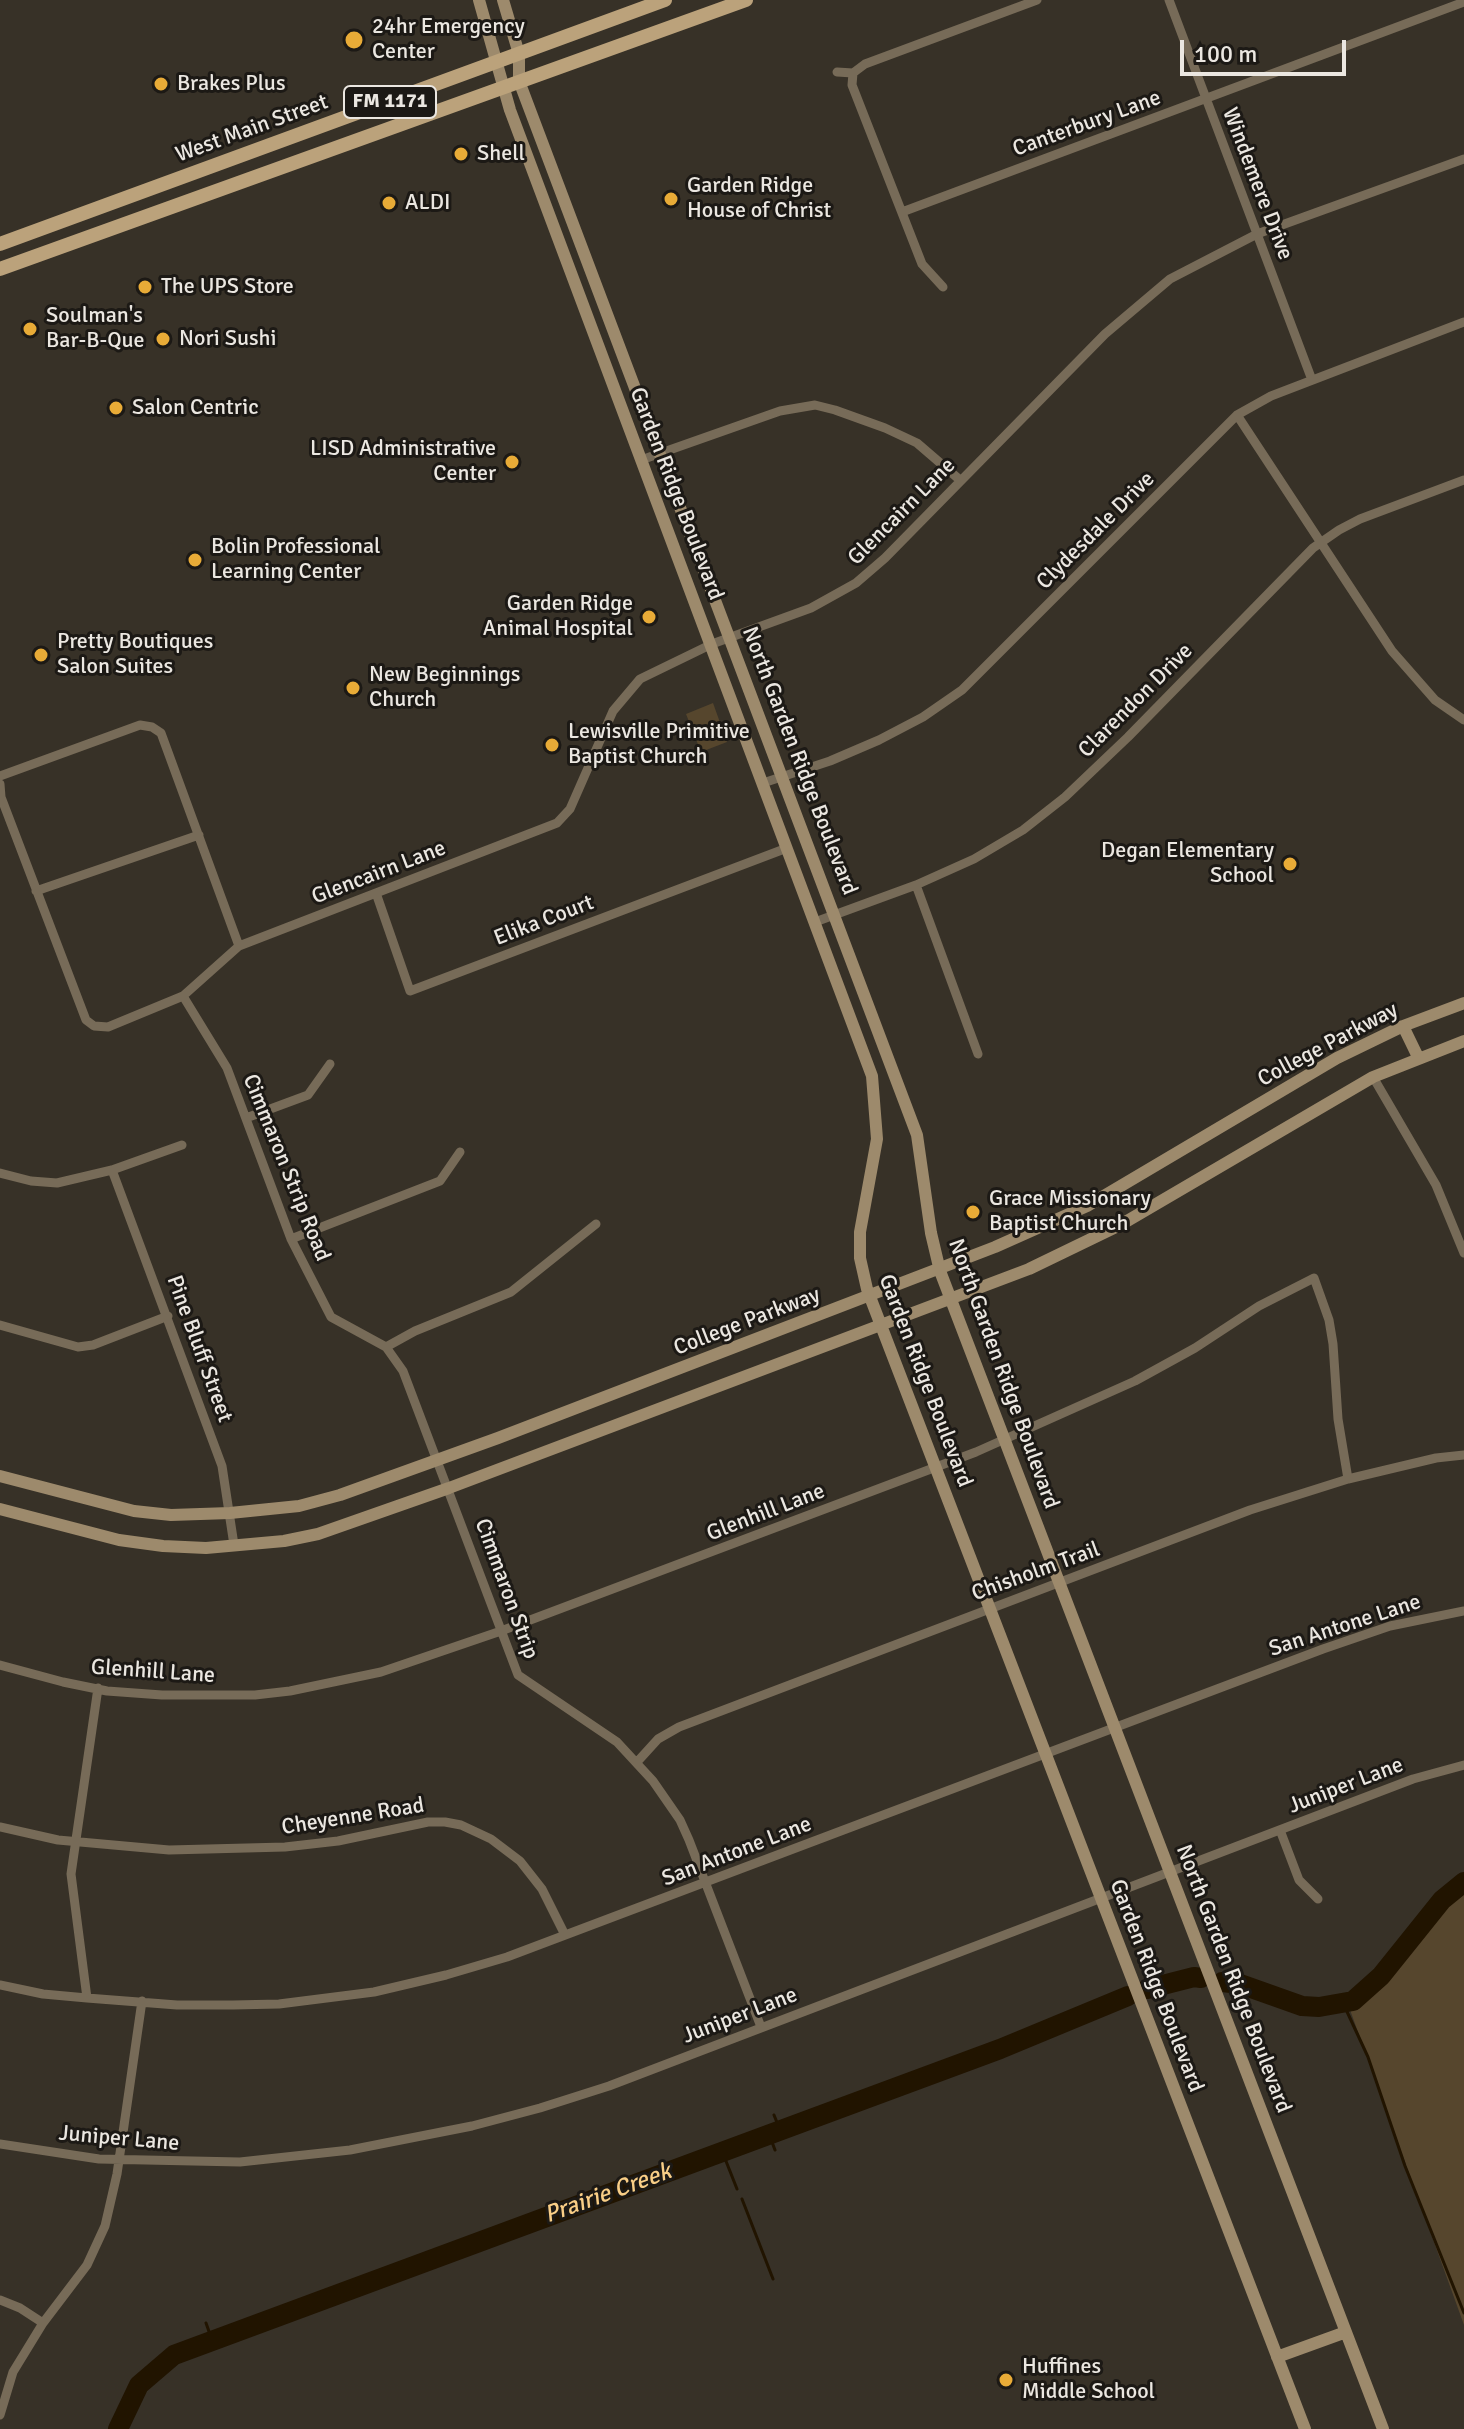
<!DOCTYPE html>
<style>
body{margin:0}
#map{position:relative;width:1464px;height:2429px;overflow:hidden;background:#373127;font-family:Signika,sans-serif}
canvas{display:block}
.scale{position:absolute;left:1180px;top:40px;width:166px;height:36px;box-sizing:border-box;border:4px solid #ebe7e1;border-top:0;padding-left:10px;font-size:24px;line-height:28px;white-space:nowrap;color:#ebe7e1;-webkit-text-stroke:6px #1c1915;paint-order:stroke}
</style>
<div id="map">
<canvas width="1464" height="2429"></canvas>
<div class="scale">100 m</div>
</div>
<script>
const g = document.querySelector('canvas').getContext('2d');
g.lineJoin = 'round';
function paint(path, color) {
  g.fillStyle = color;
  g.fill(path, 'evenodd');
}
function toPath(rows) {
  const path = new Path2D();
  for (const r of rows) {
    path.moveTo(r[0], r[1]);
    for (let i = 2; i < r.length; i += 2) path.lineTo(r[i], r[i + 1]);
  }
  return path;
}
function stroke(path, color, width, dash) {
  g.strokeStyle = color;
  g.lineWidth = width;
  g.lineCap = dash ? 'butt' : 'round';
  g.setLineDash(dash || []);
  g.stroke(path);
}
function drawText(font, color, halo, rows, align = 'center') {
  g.font = font + ' Signika,sans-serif';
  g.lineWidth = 6;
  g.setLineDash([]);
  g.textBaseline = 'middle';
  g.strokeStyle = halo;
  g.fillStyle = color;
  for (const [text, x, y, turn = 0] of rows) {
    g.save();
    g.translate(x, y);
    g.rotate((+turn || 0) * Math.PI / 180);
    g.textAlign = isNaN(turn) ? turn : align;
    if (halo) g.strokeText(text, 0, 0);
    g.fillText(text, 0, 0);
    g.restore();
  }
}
const green = toPath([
 [713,703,727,742,701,752,686,714],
 [1464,1878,1464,2325,1345,1996,1384,1971,1439,1895]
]);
const stream = toPath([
 [1343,2003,1368,2057,1405,2166,1464,2313],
 [774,2115,780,2130],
 [769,2134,775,2150],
 [722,2151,737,2189],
 [742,2199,773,2279],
 [206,2323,212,2340]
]);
const river = toPath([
 [1222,1982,1240,1984,1302,2006,1319,2007,1353,2001,1381,1976,1442,1900,1464,1882],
 [1147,1989,1194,1977,1201,1978],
 [118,2429,139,2385,174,2355,1000,2049,1128,1996]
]);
const minor = toPath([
 [1169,0,1312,380],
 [837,72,853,73],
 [853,73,852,85,922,264,943,287],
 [853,73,865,64,1037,0],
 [902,212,1464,2],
 [1237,415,1392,651,1435,700,1464,720],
 [641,460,780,411,815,405,835,410,885,428,917,443,960,480],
 [0,776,140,725,152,727,161,733,239,946],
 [763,783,830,761,879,740,923,717,962,690,1237,415,1271,396,1464,322],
 [0,784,1,797,86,1020,94,1026,108,1027,183,996,239,946,557,823,570,809,613,711,640,679,712,644,811,608,856,583,885,558,1105,334,1170,279,1257,234,1464,159],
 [916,885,978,1054],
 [36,891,199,835],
 [376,893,410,991,787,848],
 [815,922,916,885,974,859,1023,830,1065,797,1128,737,1313,548,1339,530,1360,519,1464,480],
 [183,996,227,1068,291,1239,331,1317,386,1347,403,1371,518,1675,617,1742,653,1781,680,1820,689,1840,761,2027],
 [1373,1077,1436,1185,1464,1253],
 [246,1118,308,1095,330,1064],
 [112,1170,222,1466,234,1545],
 [0,1173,31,1181,57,1183,112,1170,182,1145],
 [291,1239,440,1181,460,1152],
 [0,1325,78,1347,93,1345,168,1316],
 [386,1347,415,1331,511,1292,596,1224],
 [0,1665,63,1682,107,1691,162,1695,255,1695,290,1691,381,1672,501,1631,976,1452,1135,1381,1195,1348,1259,1306,1314,1278,1329,1320,1333,1344,1338,1419,1348,1479],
 [638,1761,658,1739,679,1727,1250,1510,1348,1479,1436,1458,1464,1455],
 [0,1827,58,1840,169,1850,285,1847,338,1841,428,1822,445,1822,461,1825,491,1839,520,1861,542,1889,565,1935],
 [1280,1830,1299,1880,1318,1899],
 [0,1985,43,1994,87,1998,177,2005,233,2005,279,2004,374,1992,446,1975,507,1957,1323,1649,1390,1626,1464,1611],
 [87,1998,71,1874,98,1688],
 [0,2144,99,2159,240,2162,350,2150,472,2126,540,2108,609,2086,1413,1779,1464,1765],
 [0,2300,20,2308,43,2323],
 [0,2415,13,2372,43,2323,87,2265,105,2226,117,2174,142,2001]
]);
const secondary = toPath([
 [479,0,510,110,872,1076,877,1139,860,1232,860,1258,867,1289,1305,2429],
 [503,0,519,54,519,81,917,1135,931,1233,940,1271,1383,2429],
 [1403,1026,1418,1057],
 [0,1476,134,1511,171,1515,230,1513,299,1506,340,1495,498,1438,995,1247,1087,1206,1337,1058,1403,1026,1464,1003],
 [0,1509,119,1540,163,1546,206,1548,284,1541,318,1534,449,1488,1029,1269,1122,1224,1373,1077,1464,1041],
 [1277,2357,1346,2332]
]);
const primary = toPath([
 [0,244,665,0],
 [0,269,746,0]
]);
const markers = [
 [354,40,10,"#e8ab37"],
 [161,84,8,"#e8ab37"],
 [461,154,8,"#e8ab37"],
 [671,199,8,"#e8ab37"],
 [389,203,8,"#e8ab37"],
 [145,287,8,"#e8ab37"],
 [30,329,8,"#e8ab37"],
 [163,339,8,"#e8ab37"],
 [116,408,8,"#e8ab37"],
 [512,462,8,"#e8ab37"],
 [195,560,8,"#e8ab37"],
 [649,617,8,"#e8ab37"],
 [41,655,8,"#e8ab37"],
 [353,688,8,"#e8ab37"],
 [552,745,8,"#e8ab37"],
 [1290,864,8,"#e8ab37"],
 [973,1212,8,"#e8ab37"],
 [1006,2380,8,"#e8ab37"]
];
const shields = [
 [390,102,92]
];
const shieldNames = [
 ["FM 1171",390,102]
];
const poiNames = [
 ["24hr Emergency",372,27],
 ["Center",372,52],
 ["Brakes Plus",177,84],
 ["Shell",477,154],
 ["Garden Ridge",687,186],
 ["House of Christ",687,211],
 ["ALDI",405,203],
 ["The UPS Store",161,287],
 ["Soulman's",46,316],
 ["Bar-B-Que",46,341],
 ["Nori Sushi",179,339],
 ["Salon Centric",132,408],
 ["LISD Administrative",496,449,"right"],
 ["Center",496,474,"right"],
 ["Bolin Professional",211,547],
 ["Learning Center",211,572],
 ["Garden Ridge",633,604,"right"],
 ["Animal Hospital",633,629,"right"],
 ["Pretty Boutiques",57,642],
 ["Salon Suites",57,667],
 ["New Beginnings",369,675],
 ["Church",369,700],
 ["Lewisville Primitive",568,732],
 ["Baptist Church",568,757],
 ["Degan Elementary",1274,851,"right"],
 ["School",1274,876,"right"],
 ["Grace Missionary",989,1199],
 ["Baptist Church",989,1224],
 ["Huffines",1022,2367],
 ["Middle School",1022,2392]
];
const streetNames = [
 ["Canterbury Lane",1087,124,-20],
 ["West Main Street",252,129,-20],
 ["Windemere Drive",1257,184,69],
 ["Garden Ridge Boulevard",676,494,69],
 ["Glencairn Lane",902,512,-45],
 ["Clydesdale Drive",1096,531,-45],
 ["Clarendon Drive",1136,701,-45],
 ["North Garden Ridge Boulevard",799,761,69],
 ["Glencairn Lane",379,873,-21],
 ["Elika Court",544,921,-21],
 ["College Parkway",1328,1045,-28],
 ["Cimmaron Strip Road",286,1168,68],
 ["College Parkway",747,1322,-21],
 ["Pine Bluff Street",199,1349,70],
 ["North Garden Ridge Boulevard",1003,1374,70],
 ["Garden Ridge Boulevard",925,1381,69],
 ["Glenhill Lane",766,1513,-21],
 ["Chisholm Trail",1036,1572,-20],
 ["Cimmaron Strip",506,1589,70],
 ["San Antone Lane",1345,1626,-18],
 ["Glenhill Lane",153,1672,4],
 ["Juniper Lane",1346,1786,-21],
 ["Cheyenne Road",353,1817,-9],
 ["San Antone Lane",737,1852,-21],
 ["North Garden Ridge Boulevard",1233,1979,69],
 ["Garden Ridge Boulevard",1156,1986,69],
 ["Juniper Lane",740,2016,-21],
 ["Juniper Lane",119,2139,5]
];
const waterNames = [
 ["Prairie Creek",608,2194,-20]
];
paint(green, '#56462d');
stroke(stream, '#211400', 3);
stroke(river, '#211400', 20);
stroke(minor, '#776b58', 9);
stroke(secondary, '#9d8a6c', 12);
stroke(primary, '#bba27b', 14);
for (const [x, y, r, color] of markers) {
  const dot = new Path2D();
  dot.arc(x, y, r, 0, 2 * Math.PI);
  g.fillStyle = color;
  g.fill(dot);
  stroke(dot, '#1c1915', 3);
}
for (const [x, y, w] of shields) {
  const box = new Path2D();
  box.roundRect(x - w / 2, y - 16, w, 32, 6);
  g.fillStyle = '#1c1915';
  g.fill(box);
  stroke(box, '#ebe7e1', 2);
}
drawText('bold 20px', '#ebe7e1', null, shieldNames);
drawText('22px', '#ebe7e1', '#1c1915', poiNames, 'left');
drawText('22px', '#ebe7e1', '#1c1915', streetNames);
drawText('italic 24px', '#f9ce86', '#1c1915', waterNames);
</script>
